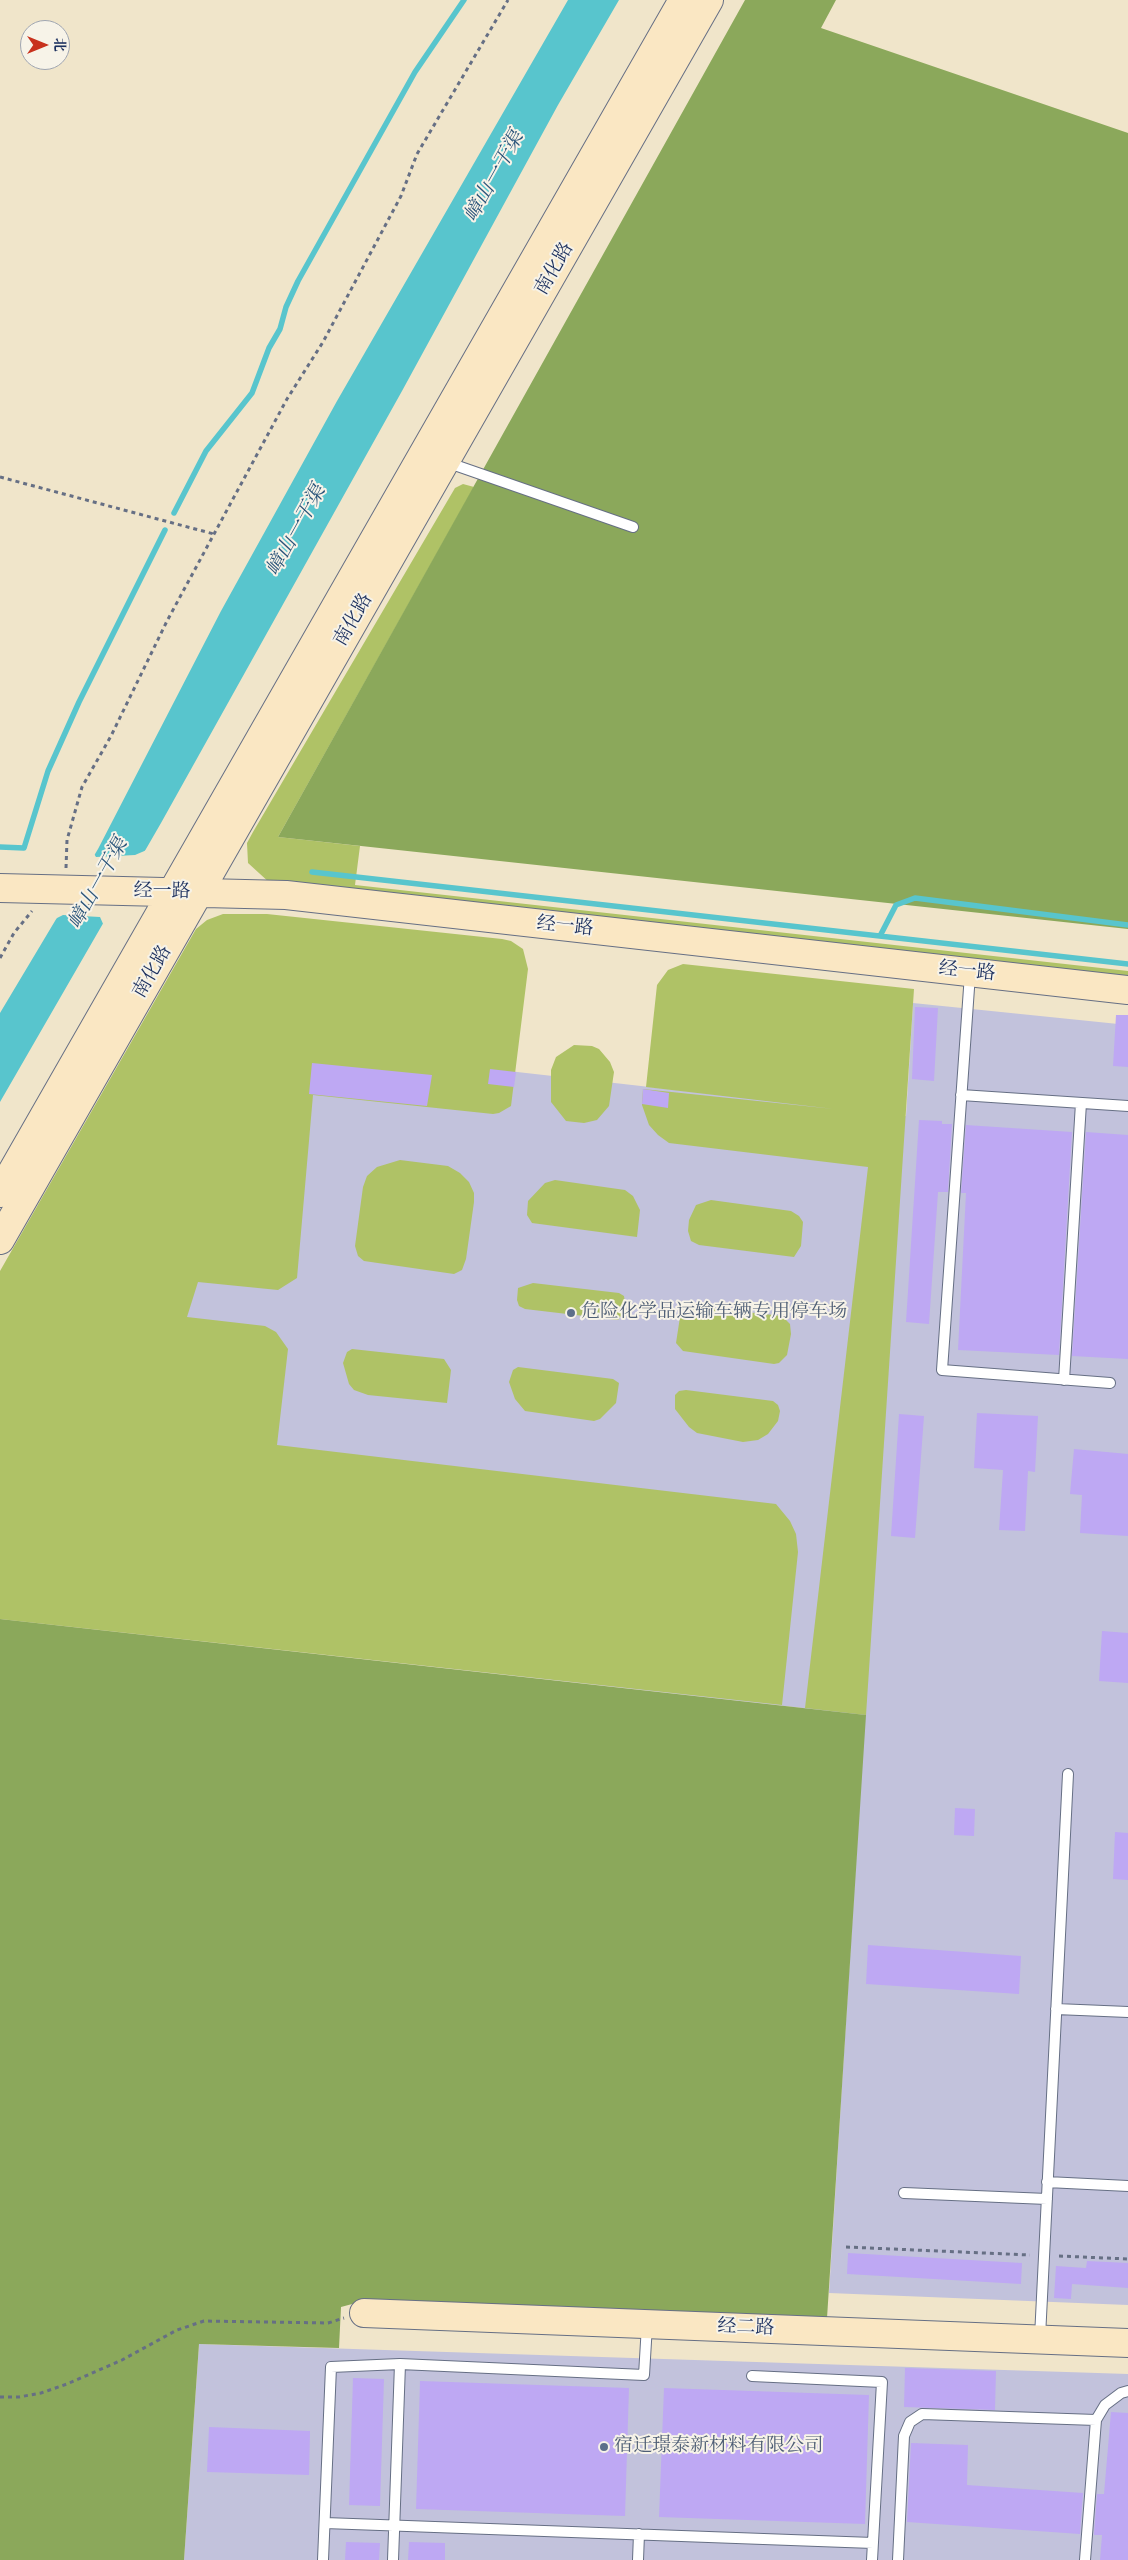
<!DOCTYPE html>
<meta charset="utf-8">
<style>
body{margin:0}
#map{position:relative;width:1128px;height:2560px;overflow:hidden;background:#f0e5ca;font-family:Cardo,"Noto Serif SC",serif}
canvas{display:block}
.north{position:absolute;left:20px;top:20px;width:50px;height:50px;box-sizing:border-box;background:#f7f3e8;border:1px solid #9fa5b1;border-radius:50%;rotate:90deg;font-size:14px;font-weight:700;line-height:20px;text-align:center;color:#1b2f5e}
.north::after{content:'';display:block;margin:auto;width:18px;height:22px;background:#c8321e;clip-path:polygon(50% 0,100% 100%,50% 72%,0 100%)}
</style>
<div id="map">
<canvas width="1128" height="2560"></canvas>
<div class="north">北</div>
</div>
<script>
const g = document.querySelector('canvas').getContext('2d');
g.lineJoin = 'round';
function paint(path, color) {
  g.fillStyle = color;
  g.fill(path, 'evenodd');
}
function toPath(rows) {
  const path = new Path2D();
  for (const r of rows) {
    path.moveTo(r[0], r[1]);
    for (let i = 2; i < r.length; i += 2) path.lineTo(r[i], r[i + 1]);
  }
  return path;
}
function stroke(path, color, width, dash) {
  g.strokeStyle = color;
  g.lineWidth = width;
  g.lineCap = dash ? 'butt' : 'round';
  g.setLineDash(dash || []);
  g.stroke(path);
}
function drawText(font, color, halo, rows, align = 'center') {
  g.font = font + ' Cardo,"Noto Serif SC",serif';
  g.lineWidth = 4;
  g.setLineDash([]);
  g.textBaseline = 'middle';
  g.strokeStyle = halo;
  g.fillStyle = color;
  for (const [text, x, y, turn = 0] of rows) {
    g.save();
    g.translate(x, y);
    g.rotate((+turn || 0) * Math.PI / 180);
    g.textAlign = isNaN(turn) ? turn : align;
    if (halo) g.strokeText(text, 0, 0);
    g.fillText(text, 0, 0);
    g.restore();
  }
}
const industrial = toPath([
 [913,1003,1128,1025,1128,2305,829,2293,865,1715,91,1628,270,1044,906,1116],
 [199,2344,1128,2374,1128,2560,184,2560]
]);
const green = toPath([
 [463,484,474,487,278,837,360,846,355,885,1128,971,1128,979,271,884,248,863,247,843,253,832,455,488],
 [223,914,267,914,502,939,511,941,523,949,528,969,511,1106,499,1113,493,1114,313,1095,297,1278,278,1290,198,1282,187,1317,265,1326,276,1332,288,1349,277,1445,776,1504,790,1521,796,1534,798,1552,782,1705,0,1619,0,1271,196,929,207,920],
 [683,964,914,989,866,1715,805,1708,868,1167,669,1143,658,1135,649,1125,642,1105,643,1089,834,1109,646,1087,657,985,668,970],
 [574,1045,592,1046,599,1049,610,1062,614,1072,609,1106,597,1120,584,1123,566,1121,551,1102,551,1070,556,1057],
 [400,1160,448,1166,460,1173,469,1182,474,1193,474,1202,466,1259,462,1270,454,1274,364,1261,358,1256,355,1246,363,1187,367,1176,377,1167],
 [555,1180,625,1190,633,1196,640,1210,637,1237,532,1223,527,1215,528,1201,545,1183],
 [711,1200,791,1211,799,1216,803,1222,801,1246,794,1257,699,1245,691,1241,688,1231,689,1220,696,1205],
 [533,1283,619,1293,624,1296,626,1309,618,1320,525,1309,519,1306,517,1300,518,1288],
 [693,1306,782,1316,790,1324,791,1334,787,1355,779,1363,774,1364,683,1351,676,1343,680,1317,687,1308],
 [352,1349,444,1359,451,1370,447,1403,368,1395,354,1390,349,1384,343,1363,347,1352],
 [518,1367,613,1379,619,1383,616,1403,600,1419,594,1421,525,1411,515,1399,509,1382,513,1370],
 [686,1390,773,1401,778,1405,780,1411,778,1421,768,1434,758,1440,743,1442,697,1433,689,1427,675,1409,675,1395,679,1391]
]);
const forest = toPath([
 [745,0,836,0,821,28,1128,133,1128,929,278,837],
 [0,1619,866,1715,827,2318,367,2300,341,2307,339,2348,199,2344,184,2560,0,2560]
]);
const water = toPath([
 [568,0,619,0,558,105,402,391,161,823,0,1102,0,1013,98,849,221,611,337,401]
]);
const pier = toPath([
 [149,849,104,926,100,917,63,915,49,922,93,852,96,857,135,855]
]);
const stream = toPath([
 [174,513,206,451,252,393,269,348,280,329,286,307,298,281,415,72,464,0],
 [0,847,24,848,48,771,79,702,165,530],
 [312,872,1128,964],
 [880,936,896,905,915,898,1128,925]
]);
const building = toPath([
 [915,1007,938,1008,934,1081,912,1079],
 [1116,1015,1128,1015,1128,1067,1113,1066],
 [312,1063,432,1075,427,1106,309,1094],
 [490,1069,516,1072,514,1087,488,1084],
 [643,1089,669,1093,668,1108,642,1104],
 [919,1120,942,1121,942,1124,952,1124,948,1192,938,1192,929,1324,906,1322],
 [966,1125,1072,1132,1059,1355,958,1350,966,1193,961,1193],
 [1086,1132,1128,1135,1128,1359,1072,1356],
 [977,1413,1038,1416,1035,1472,1028,1471,1025,1531,999,1530,1003,1470,974,1468],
 [899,1414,924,1416,915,1538,891,1536],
 [1074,1449,1128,1454,1128,1536,1080,1533,1082,1495,1070,1494],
 [1102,1631,1128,1633,1128,1683,1099,1681],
 [955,1808,975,1809,974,1836,954,1835],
 [1115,1832,1128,1833,1128,1880,1113,1879],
 [868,1945,1021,1956,1019,1994,866,1984],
 [848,2253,1022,2263,1021,2284,847,2274],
 [1087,2261,1128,2263,1128,2288,1072,2284,1071,2299,1054,2298,1056,2266,1086,2268],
 [905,2368,996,2371,995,2410,904,2407],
 [353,2378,384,2379,380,2506,349,2505],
 [420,2381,629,2388,625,2516,416,2509],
 [664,2388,869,2395,865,2524,659,2517],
 [1111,2412,1128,2413,1128,2560,1100,2560,1102,2535,1094,2535,1097,2494,1104,2494],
 [209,2427,310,2431,309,2475,207,2472],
 [911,2443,968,2445,967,2485,1083,2493,1080,2534,907,2522],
 [346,2542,380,2543,379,2560,345,2560],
 [409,2542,445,2543,445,2560,408,2560]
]);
const path = toPath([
 [0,477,214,534],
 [66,868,67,840,82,787,111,736,167,621,287,399,323,342,401,196,417,154,508,0],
 [0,958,14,933,32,911],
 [846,2247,1030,2255],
 [1059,2256,1128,2259],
 [0,2397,19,2397,41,2393,67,2384,122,2360,177,2330,204,2321,328,2323,344,2318]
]);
const lane = toPath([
 [446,462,633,527],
 [970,974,942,1370,1110,1383],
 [961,1095,1128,1106],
 [1064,1380,1081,1103],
 [1056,2009,1128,2012],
 [1047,2182,1128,2186],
 [904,2193,1047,2199],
 [1040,2337,1068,1774],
 [752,2376,882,2382,872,2560],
 [325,2523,873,2543],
 [323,2560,331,2367,400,2364],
 [393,2560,400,2364,644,2375,647,2325],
 [638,2560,639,2534],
 [898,2560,904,2436,910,2422,922,2414,1096,2420],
 [1085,2560,1096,2420,1105,2405,1121,2393,1128,2391]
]);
const secondary = toPath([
 [0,888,286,895,1128,990],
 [0,1193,683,0],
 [0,1240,709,0],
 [364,2313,1128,2343]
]);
const markers = [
 [571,1313,5,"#5c6f8a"],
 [604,2447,5,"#5c6f8a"]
];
const streetNames = [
 ["南化路",555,269,-60],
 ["南化路",354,620,-60],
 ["经一路",162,892,1],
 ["经一路",565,927,6],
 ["南化路",153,972,-60],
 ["经一路",967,972,6],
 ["经二路",746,2328,2]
];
const serviceNames = [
 ["危险化学品运输车辆专用停车场",581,1313],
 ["宿迁璟泰新材料有限公司",614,2447]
];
const waterNames = [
 ["嶂山一干渠",495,177,-61],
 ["嶂山一干渠",297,531,-61],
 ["嶂山一干渠",99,884,-61]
];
paint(industrial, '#c2c2dc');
paint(green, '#afc266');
paint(forest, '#8ba85b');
paint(water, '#58c5cd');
paint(pier, '#f0e5ca');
stroke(stream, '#58c5cd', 5.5);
paint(building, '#bea8f3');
stroke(lane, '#666f84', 12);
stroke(secondary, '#666f84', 30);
stroke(path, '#666f84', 3, [4, 4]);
stroke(lane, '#fff', 10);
stroke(secondary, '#fae7c3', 28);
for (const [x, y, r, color] of markers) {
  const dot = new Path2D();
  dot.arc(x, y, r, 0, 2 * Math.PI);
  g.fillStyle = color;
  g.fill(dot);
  stroke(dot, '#f7f3e8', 2);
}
drawText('19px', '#1b2f5e', '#f7f3e8', streetNames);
drawText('19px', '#4e5e75', '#f7f3e8', serviceNames, 'left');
drawText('italic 20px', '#2a547a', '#f7f3e8', waterNames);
</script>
